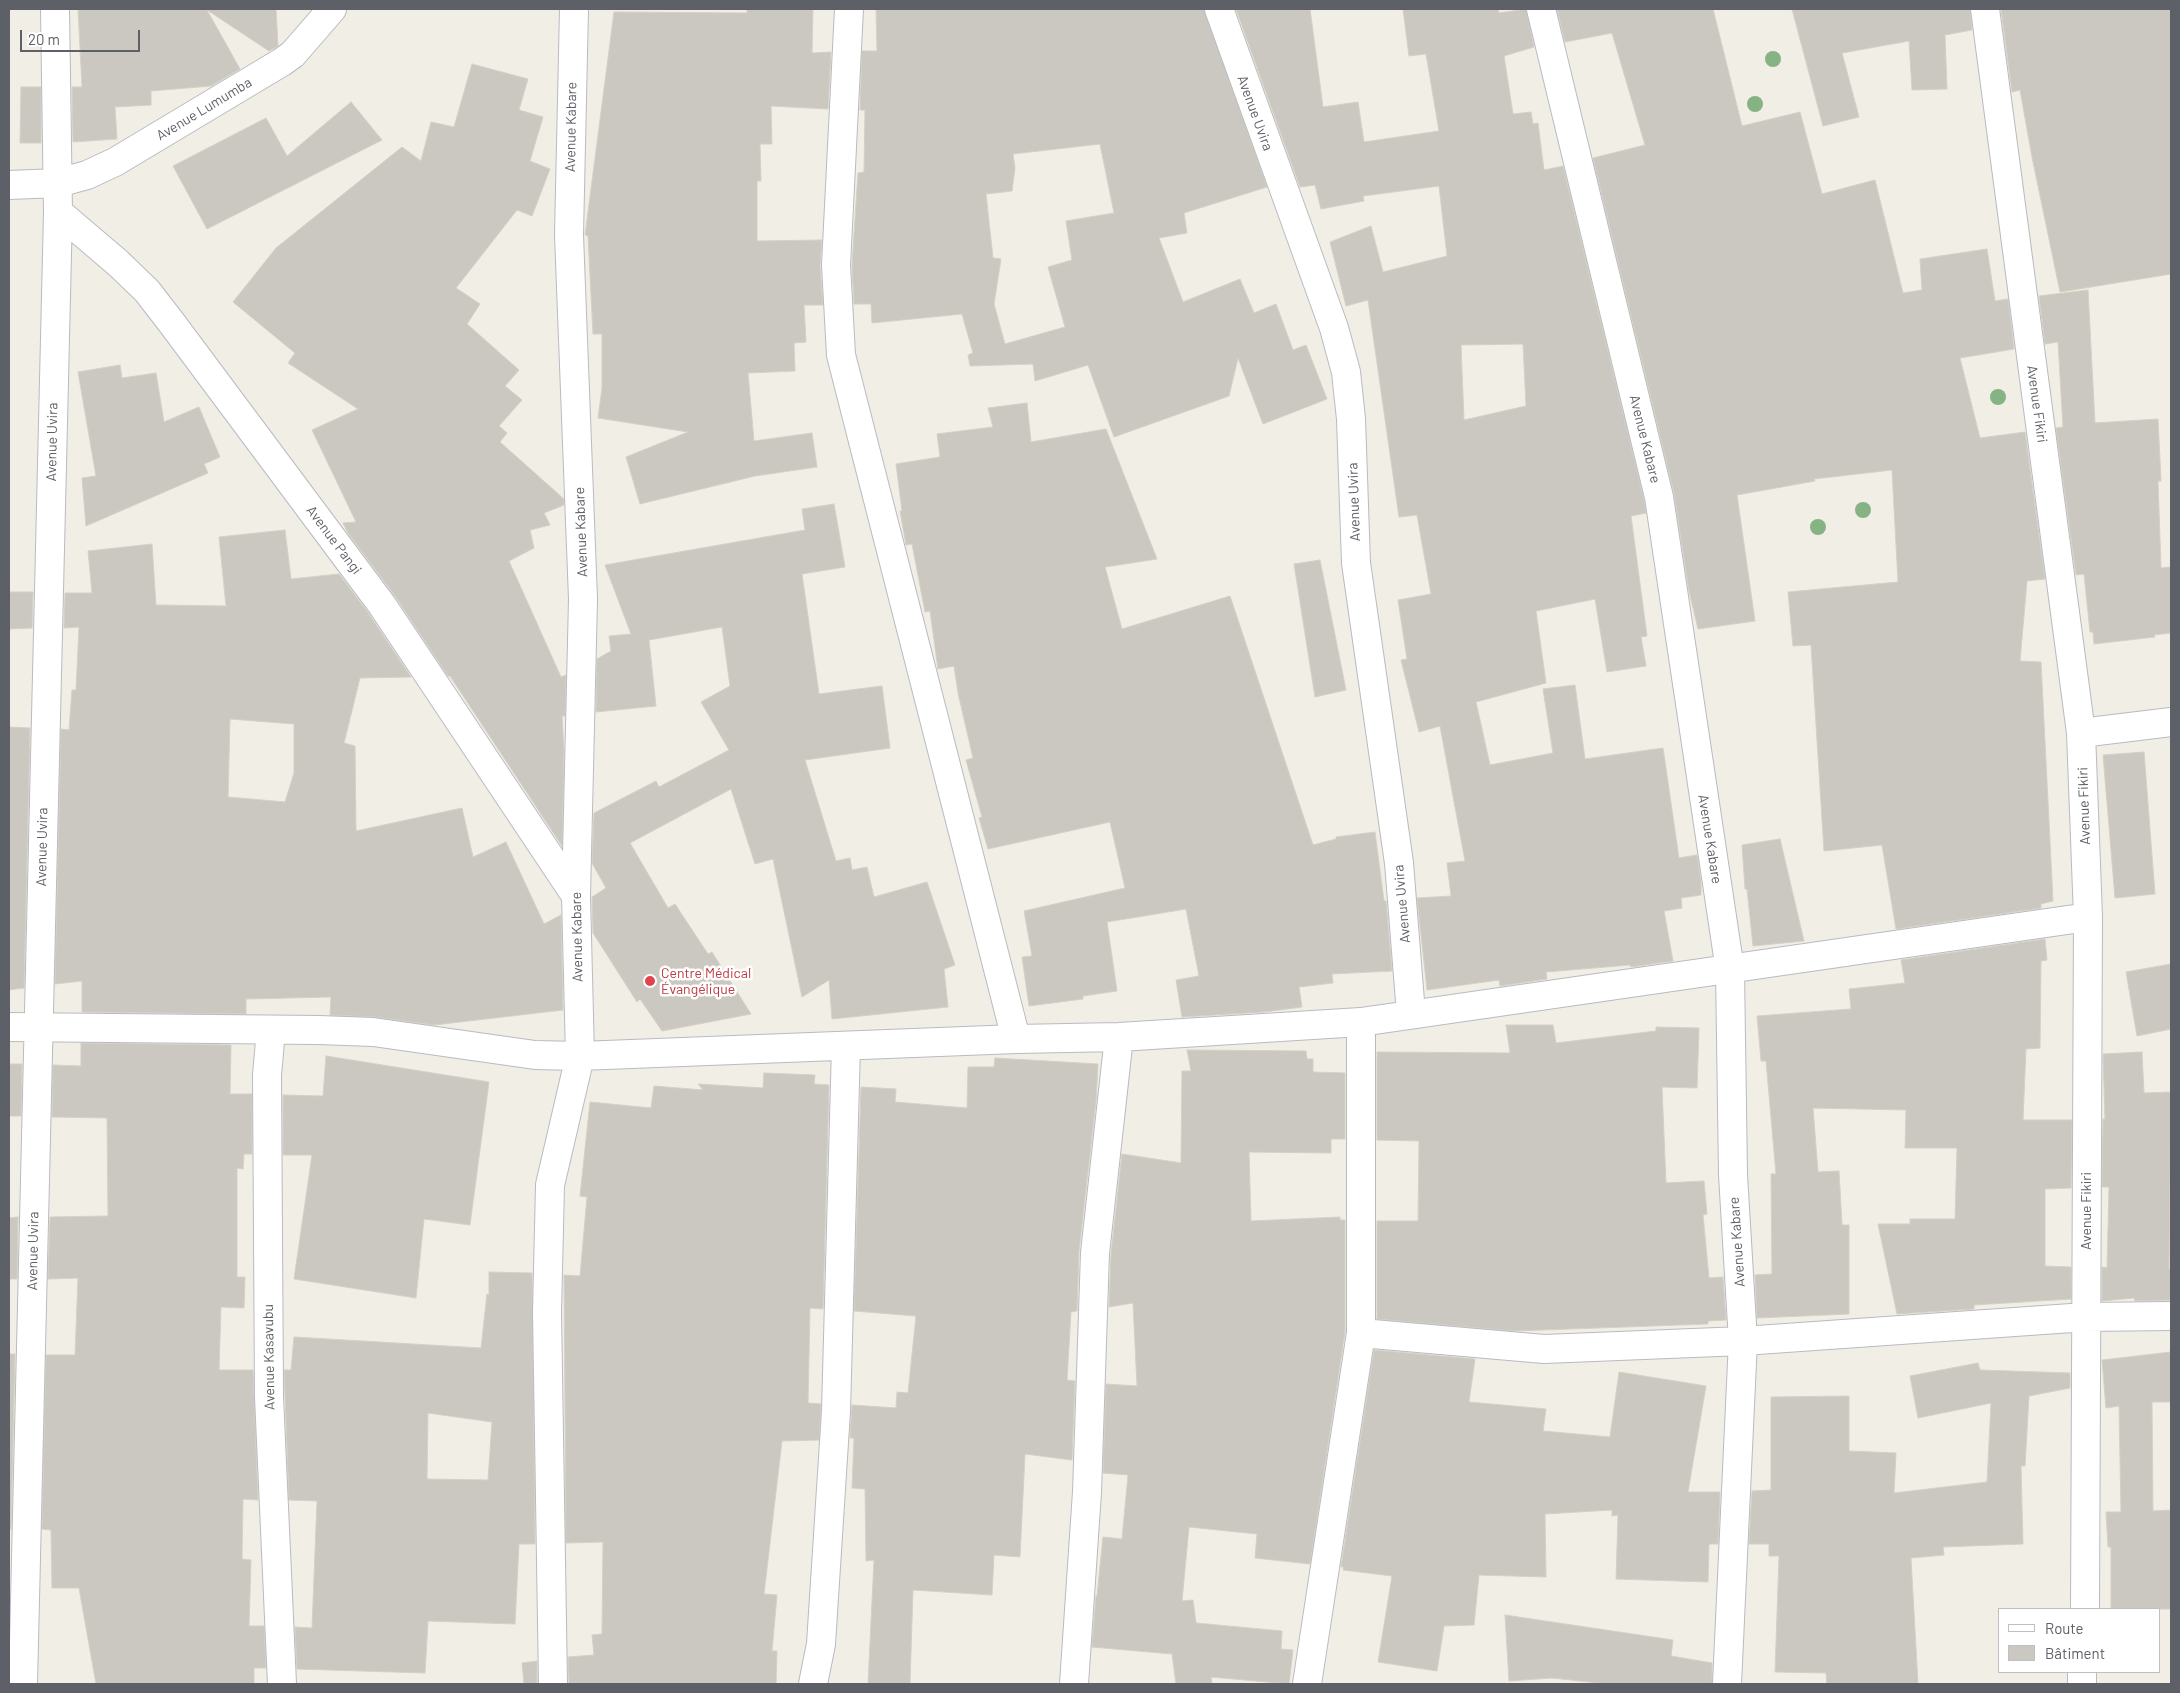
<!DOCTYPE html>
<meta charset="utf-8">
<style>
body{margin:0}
#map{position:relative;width:2180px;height:1693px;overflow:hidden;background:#f0eee5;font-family:Barlow,sans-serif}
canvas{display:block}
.frame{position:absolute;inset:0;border:10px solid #5d6167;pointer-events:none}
.legend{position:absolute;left:1998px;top:1608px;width:162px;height:65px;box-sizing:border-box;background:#fff;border:1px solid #bec0c2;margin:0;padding:6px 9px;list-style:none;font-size:15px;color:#5d6167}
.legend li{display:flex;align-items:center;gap:10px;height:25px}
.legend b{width:25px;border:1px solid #bec0c2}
.scale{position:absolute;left:20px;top:30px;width:120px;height:22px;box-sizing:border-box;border:2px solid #5d6167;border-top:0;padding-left:6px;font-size:15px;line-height:18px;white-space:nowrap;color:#5d6167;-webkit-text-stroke:4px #fff;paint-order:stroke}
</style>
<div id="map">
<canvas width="2180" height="1693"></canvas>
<div class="frame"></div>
<ul class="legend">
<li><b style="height:6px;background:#fff"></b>Route</li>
<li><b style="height:14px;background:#cbc8c2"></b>Bâtiment</li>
</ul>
<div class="scale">20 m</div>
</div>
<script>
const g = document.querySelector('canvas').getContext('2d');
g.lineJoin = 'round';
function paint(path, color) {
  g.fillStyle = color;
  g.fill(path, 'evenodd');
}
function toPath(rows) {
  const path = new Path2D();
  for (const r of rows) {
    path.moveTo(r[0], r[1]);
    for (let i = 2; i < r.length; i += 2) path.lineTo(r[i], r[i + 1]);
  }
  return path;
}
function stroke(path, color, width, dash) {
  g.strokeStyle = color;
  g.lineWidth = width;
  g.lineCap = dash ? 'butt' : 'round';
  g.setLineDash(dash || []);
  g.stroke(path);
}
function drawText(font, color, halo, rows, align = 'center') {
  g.font = font + ' Barlow,sans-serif';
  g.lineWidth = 5;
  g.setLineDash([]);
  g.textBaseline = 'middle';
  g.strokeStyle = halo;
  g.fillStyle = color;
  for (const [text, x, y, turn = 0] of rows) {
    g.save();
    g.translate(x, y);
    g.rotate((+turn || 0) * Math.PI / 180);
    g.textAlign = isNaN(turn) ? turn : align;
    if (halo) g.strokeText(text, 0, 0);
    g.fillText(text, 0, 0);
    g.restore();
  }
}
const building = toPath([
 [78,9,276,9,278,46,269,51,207,10,240,69,211,86,151,91,151,105,115,107,117,139,73,142,72,87,82,87,78,9],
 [747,9,813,9,812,53,831,52,828,109,771,106,772,144,760,144,761,181,757,181,757,241,822,240,820,266,823,305,804,305,806,342,794,343,795,371,748,373,754,441,812,433,817,467,755,476,640,504,626,457,688,432,598,418,602,388,602,334,593,334,588,236,585,235,614,12,747,13,747,9],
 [876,9,1204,9,1267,187,1184,213,1187,233,1159,238,1183,302,1240,279,1254,313,1276,304,1293,350,1306,345,1327,399,1263,424,1238,358,1229,396,1114,437,1088,365,1035,381,1033,364,970,366,968,355,973,353,962,314,872,323,871,304,854,304,852,265,858,173,864,172,865,110,860,110,862,51,877,51,876,9],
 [1100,144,1114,213,1066,221,1072,260,1048,267,1065,327,1005,344,994,304,1001,259,993,258,986,194,1012,191,1015,168,1013,154,1100,144],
 [1236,9,1310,9,1323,107,1358,102,1364,142,1439,131,1426,54,1409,56,1403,9,1498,9,1499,13,1526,9,1534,47,1504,56,1513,114,1531,112,1533,124,1538,123,1544,170,1563,166,1644,500,1646,513,1631,516,1647,636,1641,637,1646,666,1607,672,1595,599,1536,611,1546,683,1476,702,1490,765,1553,753,1543,689,1575,685,1585,759,1663,748,1679,858,1697,855,1701,882,1701,895,1681,898,1682,908,1664,911,1673,961,1631,967,1630,965,1546,972,1547,979,1500,986,1499,980,1427,990,1417,898,1451,896,1447,863,1465,861,1440,726,1419,732,1401,660,1407,659,1398,600,1431,594,1417,515,1399,517,1368,300,1346,306,1330,242,1371,226,1383,272,1447,256,1439,186,1363,196,1364,201,1321,209,1315,185,1300,187,1236,9],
 [1523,344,1526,406,1464,420,1461,345,1523,344],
 [1557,9,1713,9,1742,126,1800,112,1822,194,1875,180,1903,293,1922,290,1920,259,1987,249,1995,301,2008,299,2014,349,1960,358,1980,438,2025,432,2045,579,2027,581,2020,661,2041,662,2053,901,2041,904,2041,908,1896,929,1882,845,1824,851,1811,645,1793,646,1788,592,1898,582,1892,470,1814,479,1815,481,1737,495,1755,621,1698,629,1689,591,1674,493,1593,158,1645,145,1612,33,1565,42,1557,9],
 [1792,9,1970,9,1972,30,1945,35,1947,89,1912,90,1909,41,1842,53,1859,117,1823,126,1792,9],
 [2001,9,2171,9,2171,274,2060,292,2032,157,2020,90,2012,92,2001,9],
 [472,64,528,79,519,110,543,117,530,161,550,169,532,216,517,210,456,288,480,304,467,324,519,370,505,386,522,400,499,426,507,433,500,442,564,499,564,505,544,513,550,525,530,530,534,548,509,561,561,677,566,675,565,716,562,716,564,751,562,846,450,676,448,676,395,596,348,533,343,523,356,522,312,430,358,409,288,363,295,353,233,302,276,248,402,147,421,161,431,122,454,127,472,64],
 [21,87,41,87,41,143,20,143,21,87],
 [351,102,382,140,207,229,173,166,266,118,287,156,351,102],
 [2088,290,2095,423,2158,419,2161,481,2158,481,2161,568,2171,567,2171,633,2154,635,2155,637,2094,644,2093,632,2090,632,2084,574,2076,575,2056,428,2063,427,2058,342,2045,344,2039,296,2088,290],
 [120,365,122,378,156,373,164,422,199,407,220,457,204,464,208,473,86,526,82,478,96,476,78,372,120,365],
 [1027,403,1031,442,1106,429,1157,559,1105,567,1122,629,1230,596,1313,845,1336,839,1336,837,1375,832,1384,901,1386,901,1392,971,1332,974,1333,983,1299,987,1302,1007,1264,1012,1182,1017,1176,980,1199,976,1186,909,1107,922,1117,991,1083,996,1083,999,1029,1006,1022,957,1032,956,1024,911,1125,888,1110,822,988,849,979,818,982,817,966,760,973,758,958,693,954,666,938,669,930,611,925,612,912,544,906,545,900,511,902,511,896,464,940,457,937,434,993,427,988,408,1027,403],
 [834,504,845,567,802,574,819,694,882,686,890,748,805,760,836,861,850,858,852,870,867,867,874,897,927,882,955,965,944,969,948,1007,832,1019,829,980,802,997,773,859,755,864,731,789,630,843,668,908,675,904,708,954,712,952,751,1014,662,1031,640,999,637,1002,593,933,592,897,606,888,592,863,594,813,656,781,659,787,729,750,701,702,730,686,722,627,649,640,656,706,596,712,597,659,611,651,609,636,631,634,605,565,805,530,802,509,834,504],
 [285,530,291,579,339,574,369,614,411,677,360,678,344,743,355,746,356,831,462,808,473,857,506,842,544,924,561,915,563,1010,434,1025,375,1017,330,1015,331,997,246,999,246,1014,82,1012,82,981,55,984,61,729,69,730,72,690,76,690,79,627,64,628,65,593,92,593,88,551,152,544,156,605,226,606,219,537,285,530],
 [230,719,294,724,294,773,285,802,228,797,230,719],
 [1320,560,1346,690,1315,697,1294,564,1320,560],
 [9,592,33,592,32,628,9,629,9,592],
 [9,727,30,728,24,988,9,990,9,727],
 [2144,752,2155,894,2115,898,2103,755,2144,752],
 [1780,839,1804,941,1753,946,1747,889,1745,889,1742,845,1780,839],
 [2045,939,2047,960,2041,961,2040,1048,2026,1049,2023,1120,2072,1120,2071,1188,2045,1189,2045,1266,2071,1267,2071,1299,1974,1305,1974,1309,1897,1314,1878,1224,1910,1224,1910,1219,1955,1219,1957,1148,1905,1148,1906,1110,1813,1108,1818,1172,1839,1171,1842,1225,1849,1225,1849,1314,1757,1318,1755,1275,1772,1274,1771,1174,1776,1174,1766,1061,1761,1061,1757,1016,1851,1009,1849,989,1905,983,1901,960,2045,939],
 [2171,964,2171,1029,2137,1036,2126,972,2171,964],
 [1506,1025,1553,1025,1556,1043,1656,1031,1656,1027,1699,1028,1697,1088,1662,1087,1666,1183,1704,1181,1707,1214,1703,1215,1709,1278,1723,1277,1726,1320,1708,1321,1708,1324,1514,1331,1377,1319,1377,1221,1418,1221,1419,1141,1377,1140,1377,1052,1510,1053,1506,1025],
 [81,1043,231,1045,230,1094,252,1094,252,1154,244,1154,243,1169,237,1168,237,1277,245,1277,244,1308,221,1307,219,1370,253,1370,258,1500,243,1499,242,1559,251,1560,249,1626,264,1626,266,1668,254,1668,254,1684,96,1684,79,1588,52,1588,51,1530,42,1529,46,1355,75,1355,78,1278,48,1279,50,1217,108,1216,107,1118,52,1117,53,1065,81,1066,81,1043],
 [1187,1050,1306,1051,1307,1059,1313,1059,1313,1072,1345,1073,1345,1139,1331,1139,1331,1153,1249,1152,1251,1221,1340,1217,1340,1220,1345,1220,1345,1332,1310,1564,1255,1558,1257,1534,1189,1527,1182,1601,1193,1600,1196,1623,1282,1631,1281,1649,1293,1650,1289,1684,1211,1677,1212,1684,1176,1684,1172,1654,1092,1647,1096,1596,1097,1596,1103,1537,1122,1539,1128,1475,1103,1473,1106,1384,1137,1386,1133,1303,1109,1307,1111,1254,1122,1154,1181,1163,1182,1071,1191,1071,1187,1050],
 [2142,1052,2144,1093,2171,1092,2169,1269,2171,1269,2171,1300,2135,1301,2134,1298,2102,1301,2102,1267,2107,1268,2109,1187,2102,1187,2103,1119,2105,1119,2103,1054,2142,1052],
 [326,1056,489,1082,470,1225,424,1219,416,1298,294,1279,312,1155,283,1155,283,1095,323,1096,326,1056],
 [995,1058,1098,1064,1096,1101,1079,1251,1077,1311,1071,1312,1067,1380,1075,1381,1072,1460,1025,1454,1020,1557,994,1555,992,1595,913,1590,910,1684,868,1684,874,1560,866,1561,865,1489,852,1488,854,1438,850,1438,852,1405,896,1408,897,1392,908,1393,916,1316,854,1311,861,1087,896,1089,895,1102,967,1108,968,1067,994,1067,995,1058],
 [9,1064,22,1064,21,1116,9,1116,9,1064],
 [764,1073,815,1075,814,1084,829,1085,823,1309,810,1308,808,1403,821,1404,819,1440,782,1441,764,1594,777,1595,772,1651,777,1651,776,1684,569,1684,568,1657,594,1655,592,1635,602,1634,603,1542,566,1543,564,1275,580,1276,587,1197,580,1196,590,1102,651,1108,654,1086,703,1090,698,1084,763,1088,764,1073],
 [18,1217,17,1279,9,1279,9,1218,18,1217],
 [489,1272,532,1273,535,1544,519,1544,515,1624,428,1621,425,1673,297,1669,295,1627,312,1628,317,1501,289,1500,284,1370,291,1370,294,1337,481,1348,487,1294,489,1295,489,1272],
 [428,1413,492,1422,488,1480,427,1479,428,1413],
 [1374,1350,1475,1359,1469,1402,1546,1409,1543,1431,1610,1437,1619,1372,1706,1386,1688,1492,1720,1492,1718,1544,1709,1544,1708,1582,1616,1579,1618,1515,1612,1516,1612,1510,1545,1514,1546,1577,1479,1575,1474,1625,1444,1626,1437,1671,1378,1662,1392,1576,1343,1570,1344,1567,1341,1567,1374,1350],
 [2171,1352,2171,1402,2152,1402,2153,1511,2171,1510,2171,1609,2111,1609,2111,1547,2108,1547,2106,1512,2121,1512,2119,1406,2106,1408,2102,1360,2171,1352],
 [9,1354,15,1354,11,1529,9,1529,9,1354],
 [1978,1363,1980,1370,2070,1373,2070,1388,2029,1396,2025,1466,2021,1466,2023,1544,1943,1547,1944,1555,1911,1558,1918,1684,1827,1684,1826,1673,1775,1672,1779,1556,1769,1556,1769,1544,1749,1544,1752,1491,1771,1490,1771,1397,1849,1396,1849,1451,1896,1453,1894,1493,1987,1482,1991,1403,1918,1418,1910,1376,1978,1363],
 [1505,1615,1673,1640,1671,1656,1712,1663,1712,1684,1608,1684,1552,1678,1509,1681,1505,1615],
 [537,1661,537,1684,524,1684,522,1663,537,1661]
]);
const minor = toPath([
 [849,9,836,265,841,355,1016,1039],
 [1219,9,1334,328,1346,372,1351,419,1356,563,1399,863,1411,1014],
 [1541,9,1659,497,1730,970,1733,1175,1743,1341,1727,1684],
 [1985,9,2081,733,2088,917,2085,1609],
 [9,185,58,183,87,175,115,162,282,62,293,54,332,9],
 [58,212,118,263,147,291,171,322,382,605,576,896],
 [2081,733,2171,722],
 [9,1027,318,1030,373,1032,535,1055,580,1056,1016,1039,1119,1037,1361,1022,2088,917],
 [271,1030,267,1075,269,1397,282,1684],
 [1361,1333,1544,1349,1743,1341,2086,1317,2171,1316],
 [23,1684,58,212,55,9],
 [553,1684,547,1312,550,1185,580,1056,576,896,583,599,569,235,574,9],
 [813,1684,821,1644,836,1411,846,1046],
 [1074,1684,1087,1492,1095,1253,1119,1037],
 [1307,1684,1361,1333,1361,1022],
 [2082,1684,2082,1672]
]);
const trees = [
 [1773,59],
 [1755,104],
 [1998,397],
 [1863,510],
 [1818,527]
];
const markers = [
 [650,981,6,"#e0444e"]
];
const streetNames = [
 ["Avenue Lumumba",204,109,-31],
 ["Avenue Uvira",1255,113,70],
 ["Avenue Kabare",571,127,-89],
 ["Avenue Fikiri",2037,404,82],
 ["Avenue Kabare",1645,439,76],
 ["Avenue Uvira",52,442,-89],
 ["Avenue Uvira",1354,502,-92],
 ["Avenue Kabare",581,532,-92],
 ["Avenue Pangi",334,540,53],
 ["Avenue Fikiri",2084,806,-92],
 ["Avenue Kabare",1710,839,81],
 ["Avenue Uvira",42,847,-89],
 ["Avenue Uvira",1402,904,-95],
 ["Avenue Kabare",577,937,-91],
 ["Avenue Fikiri",2086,1211,-90],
 ["Avenue Kabare",1737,1242,-94],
 ["Avenue Uvira",33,1251,-89],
 ["Avenue Kasavubu",269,1357,-91]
];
const healthNames = [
 ["Centre Médical",661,973],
 ["Évangélique",661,989]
];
paint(building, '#cbc8c2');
stroke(building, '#d6d0c3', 1);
stroke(minor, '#b8bbc0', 30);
stroke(minor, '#fff', 28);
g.fillStyle = '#86b383';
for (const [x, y] of trees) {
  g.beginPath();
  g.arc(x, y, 8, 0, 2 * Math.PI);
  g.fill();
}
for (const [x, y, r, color] of markers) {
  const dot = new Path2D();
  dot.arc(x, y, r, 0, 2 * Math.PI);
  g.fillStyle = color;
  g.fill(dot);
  stroke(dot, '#fff', 2);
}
drawText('14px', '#5d6167', '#fff', streetNames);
drawText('14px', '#be3a42', '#fff', healthNames, 'left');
</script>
